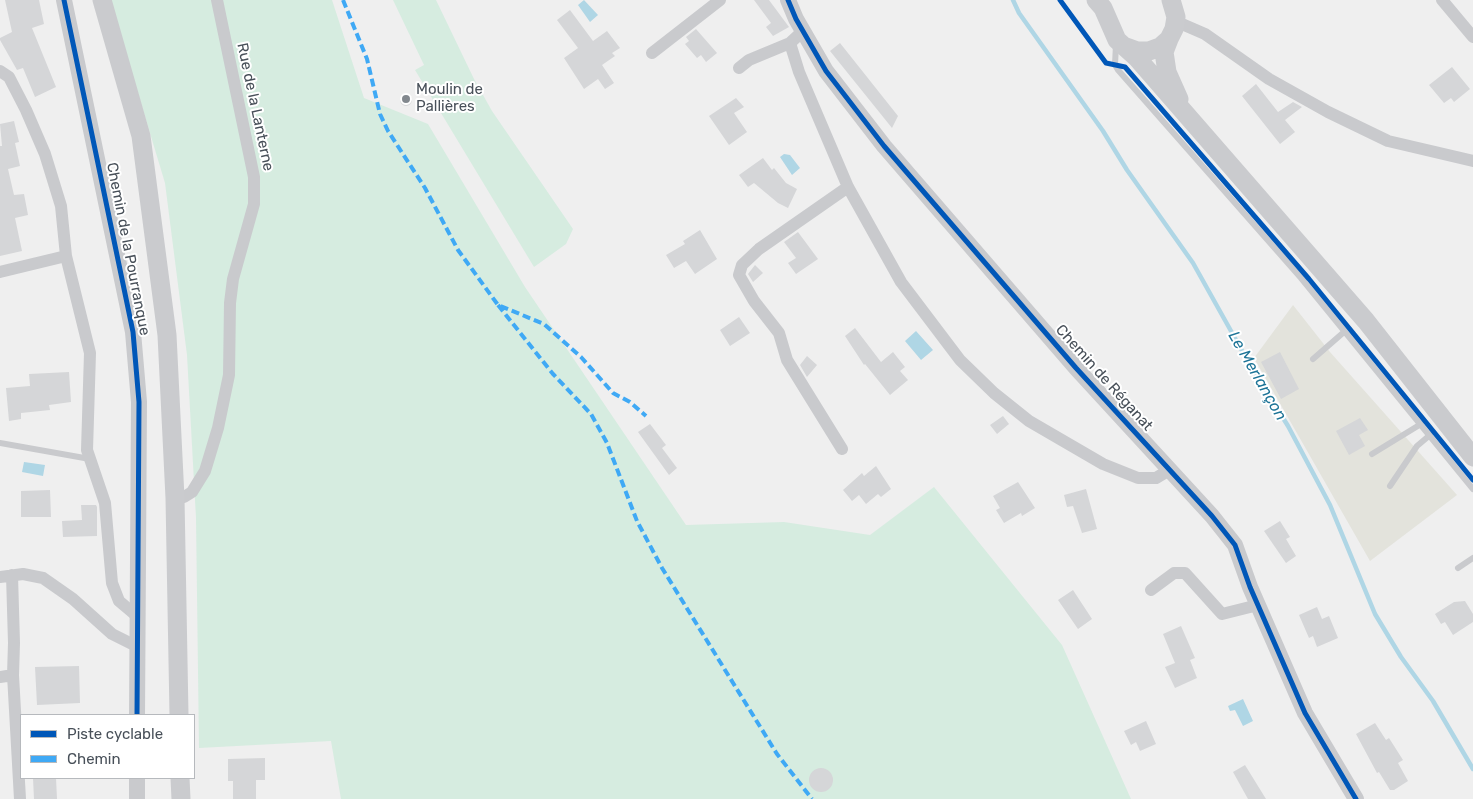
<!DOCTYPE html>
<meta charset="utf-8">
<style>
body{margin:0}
#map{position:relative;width:1473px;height:799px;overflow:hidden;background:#efefef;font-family:Rubik,sans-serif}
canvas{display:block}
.legend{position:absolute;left:20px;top:714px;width:175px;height:65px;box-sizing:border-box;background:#fff;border:1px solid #b6b9bd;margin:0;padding:6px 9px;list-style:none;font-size:15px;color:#485059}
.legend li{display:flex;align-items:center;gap:10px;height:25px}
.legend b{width:25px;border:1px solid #b6b9bd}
</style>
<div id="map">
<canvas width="1473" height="799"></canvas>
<ul class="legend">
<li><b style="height:6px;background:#0057b8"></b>Piste cyclable</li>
<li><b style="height:6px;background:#3fa9f5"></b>Chemin</li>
</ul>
</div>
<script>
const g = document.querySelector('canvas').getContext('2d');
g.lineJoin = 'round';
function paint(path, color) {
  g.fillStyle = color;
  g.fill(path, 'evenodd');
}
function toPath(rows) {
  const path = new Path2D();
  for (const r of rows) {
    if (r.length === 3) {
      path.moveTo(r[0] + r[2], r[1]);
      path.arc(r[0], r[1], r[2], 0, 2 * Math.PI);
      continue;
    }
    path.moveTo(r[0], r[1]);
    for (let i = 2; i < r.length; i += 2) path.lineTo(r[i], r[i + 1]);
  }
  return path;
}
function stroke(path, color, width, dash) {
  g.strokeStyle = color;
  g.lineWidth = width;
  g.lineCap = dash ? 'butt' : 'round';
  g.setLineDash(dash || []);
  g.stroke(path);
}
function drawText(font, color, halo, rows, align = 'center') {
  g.font = font + ' Rubik,sans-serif';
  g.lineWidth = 4;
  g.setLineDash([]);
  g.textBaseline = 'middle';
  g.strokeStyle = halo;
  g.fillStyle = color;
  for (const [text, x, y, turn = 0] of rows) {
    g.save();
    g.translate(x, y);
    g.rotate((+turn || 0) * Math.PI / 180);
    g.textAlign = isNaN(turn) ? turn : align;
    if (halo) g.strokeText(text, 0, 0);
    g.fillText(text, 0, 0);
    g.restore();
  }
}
const commercial = toPath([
 [1293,305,1330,352,1457,495,1370,561,1254,358]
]);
const green = toPath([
 [110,0,332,0,364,98,428,124,525,287,686,525,784,522,870,535,934,487,1062,645,1131,799,341,799,331,741,199,748,196,518,187,355,165,183],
 [393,0,436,0,474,79,492,111,573,229,566,244,534,267,415,70,424,65]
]);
const water = toPath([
 [584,0,598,15,590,22,578,5],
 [784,154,790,155,800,168,792,175,780,157],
 [916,331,933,350,921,360,905,341],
 [24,462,45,465,43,476,22,472],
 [1243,699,1253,721,1243,726,1235,710,1230,711,1228,706]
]);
const stream = toPath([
 [1013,0,1019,13,1103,131,1127,170,1193,263,1250,365,1288,426,1330,505,1375,614,1401,657,1433,701,1473,769]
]);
const building = toPath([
 [5,0,39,0,44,24,32,28,56,87,35,97,23,68,17,70,0,40,0,38,12,32],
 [754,0,769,0,789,27,773,36,766,27,771,23],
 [570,10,593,41,607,31,620,48,612,53,615,56,602,65,614,83,605,89,598,79,584,89,564,58,578,48,557,20],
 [696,29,717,53,706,62,701,55,697,58,685,44,689,41,686,37],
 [840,43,898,116,892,128,830,51],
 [1452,67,1470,89,1454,102,1451,98,1444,103,1429,85],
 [1256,84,1278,112,1293,102,1302,107,1285,120,1295,132,1280,144,1242,96],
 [406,100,6],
 [736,98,744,107,734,113,747,132,729,145,709,116],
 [14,121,19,142,15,143,20,166,8,169,14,195,24,194,28,215,15,218,22,251,0,256,0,146,2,146,0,124],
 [763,158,772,170,774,168,786,183,797,189,788,208,778,203,754,183,748,187,739,175],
 [700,230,717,259,695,274,686,261,674,268,666,255,685,244,683,241],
 [798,232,818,259,796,274,788,263,796,258,784,242],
 [755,265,763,273,753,282,748,274],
 [739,317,750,333,730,346,720,330],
 [855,328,881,362,893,352,905,367,900,371,908,380,890,395,865,364,864,365,845,336],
 [1280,352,1299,389,1281,399,1261,362],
 [807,356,817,365,807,377,800,365],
 [69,372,71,402,49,405,50,410,21,413,21,419,9,421,6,388,30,386,29,374],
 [1003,416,1009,424,997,434,990,425],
 [1360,418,1368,430,1359,435,1365,446,1349,455,1336,431],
 [650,424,666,445,662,448,677,468,669,475,638,432],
 [876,466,891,489,881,497,878,494,866,504,859,495,852,501,843,490,862,473,864,476],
 [1018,482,1035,508,1022,516,1021,513,1004,523,996,510,1000,508,993,496],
 [1086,489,1097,529,1082,533,1073,506,1067,507,1064,495],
 [50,490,51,517,21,517,21,491],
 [81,505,96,505,97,507,97,536,63,537,62,521,82,520],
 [1280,521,1290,537,1286,539,1296,556,1286,563,1264,531],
 [1073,590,1092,619,1078,629,1058,600],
 [1465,601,1473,614,1473,622,1453,635,1445,622,1441,624,1435,614,1454,602],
 [1317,607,1322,619,1329,616,1338,638,1317,647,1313,636,1309,638,1299,615],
 [1181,626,1195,658,1190,660,1197,678,1175,688,1165,667,1175,663,1163,634],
 [79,666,80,703,37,705,35,667],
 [1146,721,1156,744,1140,751,1136,742,1131,745,1124,731],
 [1375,723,1386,740,1389,738,1403,760,1398,763,1408,781,1394,790,1390,790,1379,772,1377,773,1356,734],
 [265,758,265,780,256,780,256,799,233,799,233,781,228,781,228,759],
 [1245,765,1266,799,1248,799,1233,772],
 [821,780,12],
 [33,778,56,778,57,799,34,799]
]);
const service = toPath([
 [1116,44,1115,65,1118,70,1301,278,1473,489],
 [1313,359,1344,332],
 [0,443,90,459],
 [1372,454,1421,424],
 [1390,486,1417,446,1430,435],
 [1458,568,1473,558]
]);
const minor = toPath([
 [1442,0,1473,37],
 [1175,21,1205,34,1269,79,1328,112,1388,141,1473,161],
 [803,31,790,43,799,72,848,187,901,282,960,360,994,393,1029,421,1103,464,1138,478,1156,478,1171,469],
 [652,53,720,0],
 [739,68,749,60,790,43],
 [0,71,9,77,26,110,45,154,61,206,66,256,90,353,87,450,105,503,112,583,119,601,138,617],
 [0,272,66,256],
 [842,449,787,360,779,333,754,301,739,275,742,265,759,249,848,187],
 [175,498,184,497,192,492,205,471,218,428,229,375,230,303,233,279,254,204,254,177,217,0],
 [0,577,23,574,43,578,73,599,112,634,138,647],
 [1151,590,1174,573,1185,573,1222,614,1258,605],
 [13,675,20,799],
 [0,677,13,675,14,643,12,575]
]);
const tertiary = toPath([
 [64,0,133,332,139,402,137,715],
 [788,0,796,19,826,71,884,146,1076,368,1212,516,1235,545,1250,587,1305,713,1356,799],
 [137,799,137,778]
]);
const secondary = toPath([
 [102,0,141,136,167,335,175,498,179,715],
 [1096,0,1103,8,1117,40,1137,58,1366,321,1473,457],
 [1169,39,1164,52,1167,72,1179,99],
 [1126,47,1137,51,1149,51,1160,47,1169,39,1174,29,1176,17,1171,0],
 [180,778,181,799]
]);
const quiet = toPath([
 [343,0,367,59,380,114,388,131,425,188,458,250,498,305,544,324,581,357,613,393,630,402,646,416],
 [498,305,553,374,591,414,607,443,637,521,662,568,777,754,812,799]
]);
const cycleway = toPath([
 [64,0,133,332,139,402,137,715],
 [788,0,796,19,826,71,884,146,1076,368,1212,516,1235,545,1250,587,1305,713,1356,799],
 [1060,0,1106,63,1125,67,1309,279,1473,480]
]);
const markers = [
 [406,99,5,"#82888e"]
];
const poiNames = [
 ["Moulin de",416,90],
 ["Pallières",416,107]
];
const streetNames = [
 ["Rue de la Lanterne",255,107,78],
 ["Chemin de la Pourranque",128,249,79],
 ["Chemin de Réganat",1104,378,48]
];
const waterNames = [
 ["Le Merlançon",1257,376,60]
];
paint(commercial, '#e3e3dc');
paint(green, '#d6ece0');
paint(water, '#afd6e5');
stroke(stream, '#afd6e5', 4.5);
paint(building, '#d5d6d8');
stroke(service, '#c9cacd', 6);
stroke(minor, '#c9cacd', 12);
stroke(tertiary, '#c9cacd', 16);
stroke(secondary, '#cacbce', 19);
stroke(quiet, '#3fa9f5', 4, [8, 4]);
stroke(cycleway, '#0057b8', 5);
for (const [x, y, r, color] of markers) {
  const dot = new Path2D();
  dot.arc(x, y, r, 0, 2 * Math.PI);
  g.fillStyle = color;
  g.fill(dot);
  stroke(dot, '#fff', 2);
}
drawText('15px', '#485059', '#fff', poiNames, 'left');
drawText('15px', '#485059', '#fff', streetNames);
drawText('italic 16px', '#1d7497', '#fff', waterNames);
</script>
